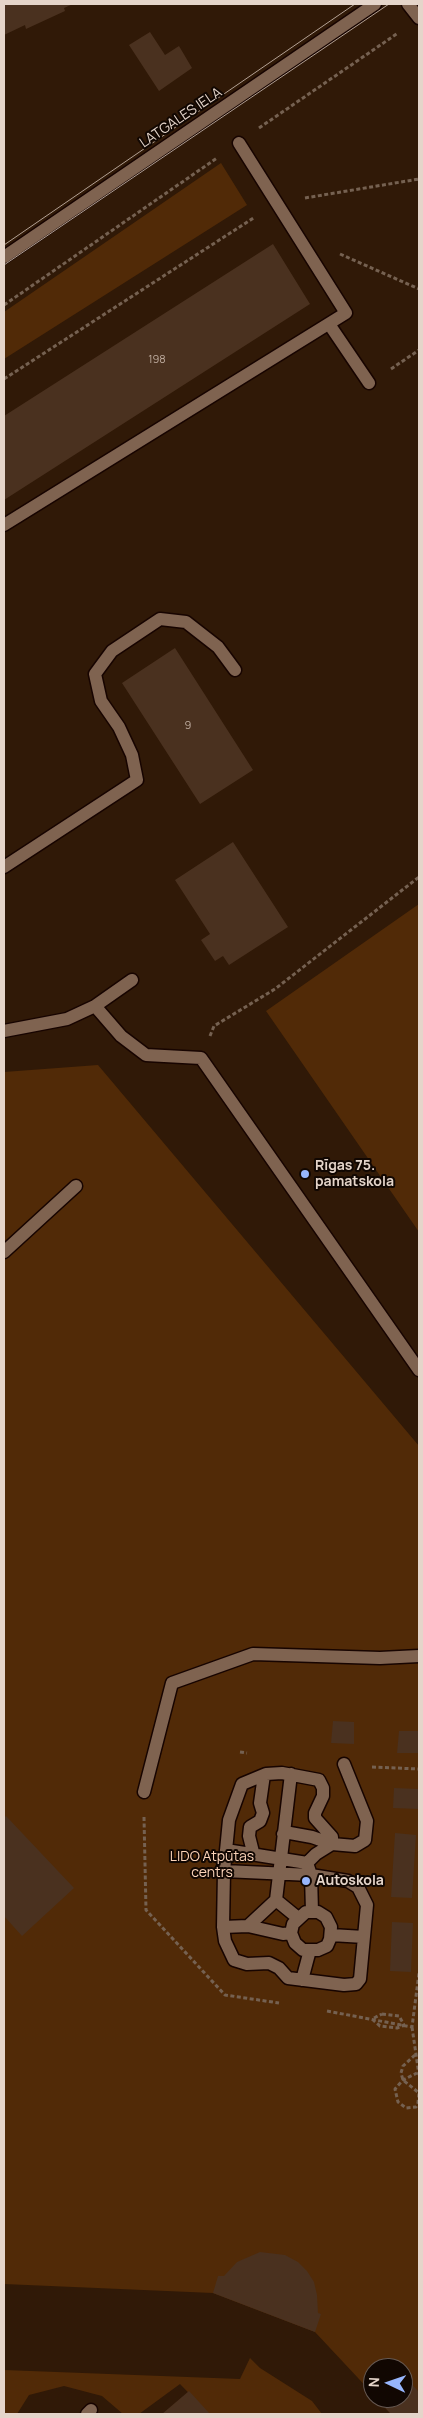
<!DOCTYPE html>
<meta charset="utf-8">
<style>
body{margin:0}
#map{position:relative;width:423px;height:2418px;overflow:hidden;background:#301907;font-family:Manrope,sans-serif}
canvas{display:block}
.frame{position:absolute;inset:0;border:5px solid #e5d5ca;pointer-events:none}
.north{position:absolute;left:363px;top:2358px;width:50px;height:50px;box-sizing:border-box;background:#110702;border:1px solid #665952;border-radius:50%;rotate:273deg;font-size:14px;font-weight:700;line-height:20px;text-align:center;color:#e5d5ca}
.north::after{content:'';display:block;margin:auto;width:18px;height:22px;background:#97b6fd;clip-path:polygon(50% 0,100% 100%,50% 72%,0 100%)}
</style>
<div id="map">
<canvas width="423" height="2418"></canvas>
<div class="frame"></div>
<div class="north">N</div>
</div>
<script>
const g = document.querySelector('canvas').getContext('2d');
g.lineJoin = 'round';
function paint(path, color) {
  g.fillStyle = color;
  g.fill(path, 'evenodd');
}
function toPath(rows) {
  const path = new Path2D();
  for (const r of rows) {
    path.moveTo(r[0], r[1]);
    for (let i = 2; i < r.length; i += 2) path.lineTo(r[i], r[i + 1]);
  }
  return path;
}
function stroke(path, color, width, dash) {
  g.strokeStyle = color;
  g.lineWidth = width;
  g.lineCap = dash ? 'butt' : 'round';
  g.setLineDash(dash || []);
  g.stroke(path);
}
function drawText(font, color, halo, rows, align = 'center') {
  g.font = font + ' Manrope,sans-serif';
  g.lineWidth = 4;
  g.setLineDash([]);
  g.textBaseline = 'middle';
  g.strokeStyle = halo;
  g.fillStyle = color;
  for (const [text, x, y, turn = 0] of rows) {
    g.save();
    g.translate(x, y);
    g.rotate((+turn || 0) * Math.PI / 180);
    g.textAlign = isNaN(turn) ? turn : align;
    if (halo) g.strokeText(text, 0, 0);
    g.fillText(text, 0, 0);
    g.restore();
  }
}
const green = toPath([
 [221,163,247,205,4,359,4,312],
 [419,904,419,1232,266,1011],
 [98,1065,419,1446,419,2414,391,2414,376,2398,403,2398,403,2368,373,2368,373,2394,315,2332,213,2293,4,2284,4,1072],
 [250,2358,260,2368,312,2401,322,2414,209,2414,180,2384,139,2414,123,2414,102,2396,64,2386,29,2395,17,2414,4,2414,4,2370,240,2379]
]);
const building = toPath([
 [4,4,73,4,64,8,65,11,26,29,25,25,4,35],
 [150,32,165,55,179,46,192,68,159,91,129,45],
 [273,244,310,304,4,500,4,416],
 [175,648,253,770,200,804,122,683],
 [233,842,288,927,229,965,223,956,215,961,201,940,210,934,175,880],
 [333,1721,354,1722,354,1744,331,1743],
 [399,1731,419,1731,419,1753,397,1753],
 [394,1788,419,1789,419,1809,393,1808],
 [6,1816,74,1888,22,1936,4,1916,4,1818],
 [395,1833,416,1835,412,1898,391,1897],
 [392,1922,413,1923,411,1972,390,1971],
 [260,2252,285,2255,298,2262,307,2271,314,2282,317,2295,318,2313,321,2314,315,2332,213,2293,218,2276,224,2276,237,2262],
 [390,2360,397,2368,382,2368],
 [403,2375,419,2392,419,2414,391,2414,376,2398,403,2398],
 [373,2376,373,2394,364,2385],
 [189,2391,210,2414,162,2414]
]);
const path = toPath([
 [259,128,398,33],
 [305,198,419,179],
 [340,254,419,289],
 [4,305,217,158],
 [391,369,419,350],
 [4,379,255,217],
 [210,1036,214,1026,275,989,419,877],
 [240,1752,247,1753],
 [372,1767,419,1769],
 [144,1817,146,1910,225,1995,279,2003],
 [327,2011,412,2027,419,1973],
 [382,2014,399,2016,404,2025,397,2028,380,2026,372,2019,382,2014],
 [412,2027,419,2075],
 [415,2055,403,2066,401,2073,403,2080,419,2093,418,2103,416,2107,406,2108,398,2102,395,2089,403,2080,417,2073]
]);
const lane = toPath([
 [329,324,369,383],
 [4,525,346,313,239,143],
 [4,867,137,780,132,755,119,727,101,701,95,674,112,651,160,619,186,622,218,647,235,670],
 [95,1006,121,1036,146,1055,201,1058,419,1370],
 [4,1031,67,1019,95,1006,132,980],
 [4,1252,76,1186],
 [282,1773,319,1780,323,1788,323,1796,315,1813,315,1818,332,1837,332,1844,316,1854,307,1863,311,1875,348,1881,358,1887,367,1905,360,1979,356,1984,344,1985,288,1978,279,1968,269,1963,247,1964,234,1960,225,1941,223,1927,224,1871,229,1820,242,1784,266,1774,282,1773],
 [144,1792,172,1683,253,1654,380,1658,419,1656],
 [283,1834,290,1833,312,1837,332,1844,355,1846,365,1840,367,1821,344,1764],
 [226,1850,307,1863],
 [253,1852,249,1836,250,1827,260,1821,263,1813,260,1803,264,1775],
 [224,1871,311,1875,312,1912],
 [276,1900,298,1918],
 [248,1926,283,1934,291,1933,295,1943,303,1950,318,1950,327,1946,330,1939,331,1927,326,1917,318,1912,306,1912,293,1924,291,1933],
 [223,1927,248,1926,276,1900,291,1774],
 [331,1935,364,1937],
 [302,1980,310,1950],
 [87,2414,91,2410]
]);
const street = toPath([
 [408,4,419,18]
]);
const secondary = toPath([
 [4,257,375,4]
]);
const tram = toPath([
 [4,245,355,4],
 [4,265,389,4]
]);
const markers = [
 [305,1174,5,"#97b6fd"],
 [306,1881,5,"#97b6fd"]
];
const numberNames = [
 ["198",157,360],
 ["9",188,726]
];
const streetNames = [
 ["LATGALES IELA",181,118,-34]
];
const poiNames = [
 ["Rīgas 75.",315,1166],
 ["pamatskola",315,1182],
 ["Autoskola",316,1881]
];
const parkNames = [
 ["LIDO Atpūtas",212,1857],
 ["centrs",212,1873]
];
paint(green, '#512a07');
paint(building, '#4a311f');
stroke(lane, '#170400', 15);
stroke(street, '#170400', 15);
stroke(secondary, '#170400', 15);
stroke(path, '#756151', 3, [4, 2.5]);
stroke(lane, '#7f6350', 12);
stroke(street, '#7f6350', 12);
stroke(secondary, '#7f6350', 12);
stroke(tram, '#b3a194', 1);
for (const [x, y, r, color] of markers) {
  const dot = new Path2D();
  dot.arc(x, y, r, 0, 2 * Math.PI);
  g.fillStyle = color;
  g.fill(dot);
  stroke(dot, '#110702', 2);
}
drawText('11px', '#beac9f', null, numberNames);
drawText('14px', '#e5d5ca', '#110702', streetNames);
drawText('bold 14px', '#e5d5ca', '#110702', poiNames, 'left');
drawText('14px', '#fcd4b9', '#110702', parkNames);
</script>
